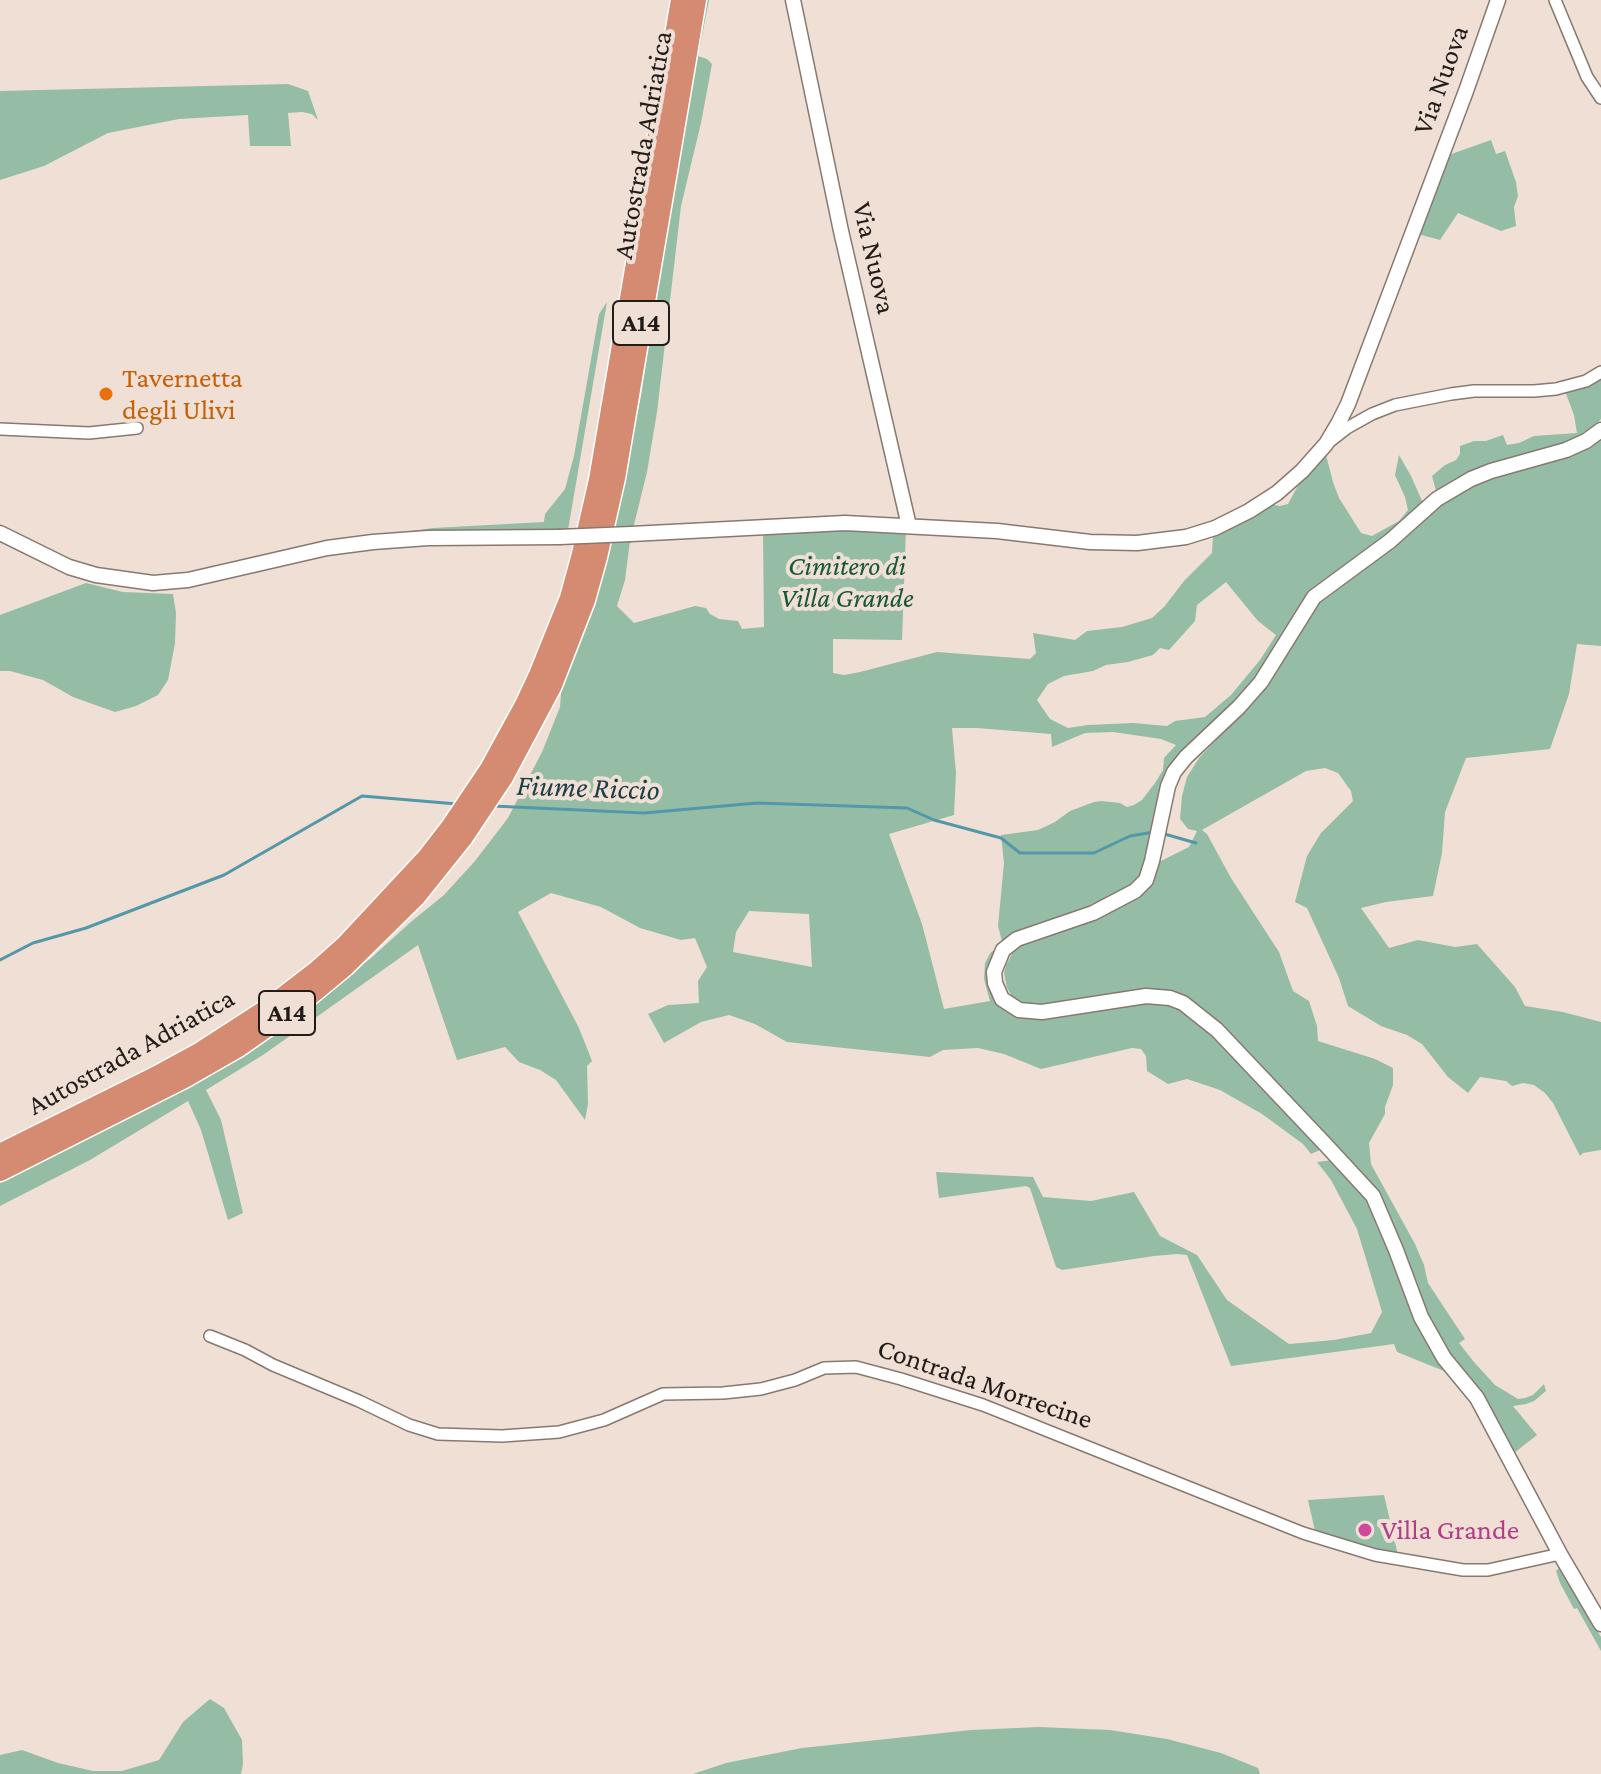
<!DOCTYPE html>
<style>
body{margin:0}
canvas{display:block;background:#efdfd5}
</style>
<canvas width="1601" height="1774"></canvas>
<script>
const g = document.querySelector('canvas').getContext('2d');
g.lineJoin = 'round';
function paint(path, color) {
  g.fillStyle = color;
  g.fill(path, 'evenodd');
}
function toPath(rows) {
  const path = new Path2D();
  for (const r of rows) {
    path.moveTo(r[0], r[1]);
    for (let i = 2; i < r.length; i += 2) path.lineTo(r[i], r[i + 1]);
  }
  return path;
}
function stroke(path, color, width, dash) {
  g.strokeStyle = color;
  g.lineWidth = width;
  g.lineCap = dash ? 'butt' : 'round';
  g.setLineDash(dash || []);
  g.stroke(path);
}
function drawText(font, color, halo, rows, align = 'center') {
  g.font = font + ' "Crimson Pro",serif';
  g.lineWidth = 8;
  g.setLineDash([]);
  g.textBaseline = 'middle';
  g.strokeStyle = halo;
  g.fillStyle = color;
  for (const [text, x, y, turn = 0] of rows) {
    g.save();
    g.translate(x, y);
    g.rotate((+turn || 0) * Math.PI / 180);
    g.textAlign = isNaN(turn) ? turn : align;
    if (halo) g.strokeText(text, 0, 0);
    g.fillText(text, 0, 0);
    g.restore();
  }
}
const green = toPath([
 [705,0,709,0,698,56,707,59,712,64,701,123,681,206,657,412,647,472,630,541,625,580,617,606,634,623,695,606,706,608,710,614,719,619,738,621,742,629,764,627,763,531,906,528,902,640,833,639,833,673,844,675,860,672,937,652,1030,659,1036,653,1033,633,1075,640,1087,631,1122,627,1152,618,1164,607,1184,581,1212,553,1213,535,1269,504,1280,506,1288,504,1301,480,1326,455,1333,482,1339,498,1361,533,1372,536,1399,521,1408,510,1405,497,1395,475,1399,455,1411,476,1423,503,1404,523,1316,590,1248,690,1185,750,1142,876,1133,887,998,952,1000,1002,1084,1009,1160,1001,1198,1015,1324,1148,1311,1154,1303,1144,1262,1114,1220,1090,1187,1079,1168,1084,1147,1071,1146,1056,1141,1049,1132,1048,1041,1069,1004,1054,978,1048,943,1050,930,1057,787,1042,755,1024,729,1015,701,1022,664,1043,648,1014,668,1005,699,1003,698,981,707,967,695,938,681,940,640,928,601,907,551,893,518,912,579,1028,592,1061,587,1066,588,1104,585,1120,556,1080,540,1070,519,1062,505,1047,457,1060,418,945,263,1055,206,1090,221,1120,243,1213,228,1220,201,1130,188,1101,90,1160,0,1206,0,1183,205,1079,261,1043,371,958,412,921,444,895,475,861,508,818,542,752,560,707,562,681,598,593,614,528,641,396,667,222],
 [1226,582,1258,621,1276,635,1260,660,1231,695,1205,717,1175,721,1167,726,1133,723,1088,725,1068,728,1050,719,1037,700,1048,684,1064,676,1093,671,1106,665,1128,662,1153,655,1160,648,1169,650,1195,621,1197,605],
 [952,728,977,728,1051,734,1052,747,1085,733,1113,732,1161,739,1176,745,1164,758,1163,770,1155,783,1142,800,1134,805,1127,807,1120,803,1101,801,1094,802,1070,811,1055,822,1038,830,1001,835,1004,863,998,926,1003,945,991,952,985,963,984,979,990,1001,944,1009,922,924,889,834,954,815,956,773],
 [749,911,809,914,812,967,733,952,736,932],
 [288,84,308,91,318,120,312,114,302,112,288,113,291,146,250,146,248,115,179,119,108,133,44,166,0,180,0,91],
 [1491,140,1496,154,1505,151,1516,182,1518,196,1514,207,1516,226,1501,231,1458,213,1440,240,1414,233,1443,157],
 [607,302,568,530,398,537,404,532,433,528,544,522,545,514,565,489,574,456,599,314],
 [1601,375,1601,419,1597,424,1601,427,1601,646,1577,644,1569,694,1550,749,1466,758,1445,812,1442,853,1433,896,1386,902,1361,908,1389,948,1418,940,1455,947,1477,944,1515,987,1525,1006,1563,1012,1601,1022,1601,1150,1583,1153,1580,1156,1553,1103,1545,1093,1534,1085,1523,1083,1512,1086,1506,1081,1480,1077,1468,1093,1448,1077,1422,1044,1407,1035,1381,1026,1348,1006,1339,978,1307,908,1295,902,1307,856,1321,833,1353,801,1351,791,1338,773,1325,768,1306,771,1202,830,1207,834,1231,878,1279,952,1293,991,1309,1001,1317,1026,1318,1041,1375,1059,1393,1068,1393,1085,1385,1107,1385,1114,1369,1143,1371,1164,1415,1244,1424,1265,1428,1283,1465,1339,1459,1343,1474,1362,1495,1385,1518,1399,1525,1398,1533,1395,1544,1384,1546,1391,1534,1401,1526,1404,1513,1406,1537,1435,1514,1453,1434,1334,1382,1203,1180,996,1055,1005,1031,1005,1022,1003,1014,999,1007,988,1004,973,1006,965,1014,950,1022,942,1131,898,1156,861,1161,861,1189,847,1197,831,1188,829,1180,819,1182,796,1187,777,1199,758,1238,717,1269,678,1288,652,1311,611,1324,597,1440,506,1432,476,1445,465,1456,460,1460,454,1460,446,1474,441,1486,441,1503,435,1507,445,1519,443,1534,436,1577,433,1574,415,1565,391,1588,385],
 [86,583,123,592,173,594,176,613,175,643,168,680,158,695,136,706,115,712,73,697,43,680,10,671,0,671,0,615],
 [1333,1160,1366,1200,1376,1216,1449,1373,1397,1352,1394,1344,1231,1366,1187,1255,1177,1254,1154,1256,1062,1270,1056,1267,1030,1188,1026,1186,939,1198,936,1172,1033,1177,1043,1197,1091,1201,1134,1192,1160,1236,1197,1255,1227,1300,1289,1344,1334,1340,1371,1333,1382,1312,1357,1229,1331,1180,1317,1162],
 [1384,1495,1398,1555,1365,1548,1315,1531,1308,1500],
 [1560,1567,1601,1637,1601,1651,1577,1608,1574,1609,1560,1583,1556,1571],
 [210,1699,224,1708,242,1740,243,1764,241,1774,0,1774,0,1755,22,1750,58,1763,93,1771,122,1771,159,1760,183,1722],
 [1039,1727,1110,1730,1167,1739,1221,1753,1258,1768,1260,1774,693,1774,726,1763,802,1748,971,1730]
]);
const stream = toPath([
 [493,806,644,813,757,803,907,808,934,820,1001,838,1020,853,1094,853,1130,836,1154,832],
 [1161,833,1196,843],
 [0,960,33,943,86,928,224,875,362,796,457,804]
]);
const minor = toPath([
 [1555,0,1587,77,1601,98],
 [0,429,89,433,137,428],
 [1329,442,1347,428,1372,414,1395,405,1451,394,1474,391,1534,391,1556,389,1586,381,1601,372],
 [210,1336,245,1350,273,1365,359,1401,409,1425,438,1434,502,1436,559,1432,604,1420,663,1394,723,1393,761,1389,795,1380,824,1368,856,1367,901,1379,983,1405,1303,1533,1375,1555,1463,1570,1488,1570,1560,1554]
]);
const tertiary = toPath([
 [793,0,841,231,909,526],
 [1601,430,1586,441,1566,450,1491,471,1471,479,1437,499,1390,541,1314,597,1261,682,1239,707,1186,757,1174,772,1168,786,1152,861,1146,880,1135,891,1093,913,1017,939,1003,950,994,972,995,983,1002,999,1019,1010,1042,1012,1146,996,1170,998,1183,1003,1217,1030,1325,1144,1373,1196,1396,1250,1421,1317,1444,1358,1477,1398,1560,1554,1601,1624],
 [0,533,69,567,96,575,153,583,188,580,327,548,373,542,428,538,559,537],
 [631,534,845,523,997,531,1090,542,1137,543,1186,537,1215,528,1249,511,1277,493,1302,471,1326,444,1339,422,1348,404,1466,91,1498,0]
]);
const motorway = toPath([
 [0,1154,155,1077,201,1052,269,1008,317,971,345,946,427,858,451,827,490,769,525,705,539,675,570,598,581,558,599,480,681,0],
 [0,1171,184,1078,238,1047,298,1005,345,966,415,897,463,837,503,777,552,685,585,600,597,557,615,478,696,0]
]);
const tertiaryBridge = toPath([
 [559,537,631,534]
]);
const markers = [
 [106,394,8,"#e8710a"],
 [1365,1530,8,"#d1479c"]
];
const shields = [
 [641,323,56],
 [287,1013,56]
];
const shieldNames = [
 ["A14",641,323],
 ["A14",287,1013]
];
const streetNames = [
 ["Via Nuova",1441,80,-70],
 ["Autostrada Adriatica",643,145,-80],
 ["Via Nuova",874,258,77],
 ["Autostrada Adriatica",131,1052,-29],
 ["Contrada Morrecine",985,1384,19]
];
const foodNames = [
 ["Tavernetta",122,378],
 ["degli Ulivi",122,410]
];
const parkNames = [
 ["Cimitero di",847,566],
 ["Villa Grande",847,598]
];
const hotelNames = [
 ["Villa Grande",1381,1530]
];
const waterNames = [
 ["Fiume Riccio",588,788,2]
];
paint(green, '#95bda5');
stroke(stream, '#5398a8', 3);
stroke(minor, '#877970', 14);
stroke(tertiary, '#877970', 17);
stroke(motorway, '#fff', 23);
stroke(minor, '#fff', 11);
stroke(tertiary, '#fff', 14);
stroke(motorway, '#d48b72', 20);
stroke(tertiaryBridge, '#877970', 17, []);
stroke(tertiaryBridge, '#fff', 14);
for (const [x, y, r, color] of markers) {
  const dot = new Path2D();
  dot.arc(x, y, r, 0, 2 * Math.PI);
  g.fillStyle = color;
  g.fill(dot);
  stroke(dot, '#efdfd5', 3);
}
for (const [x, y, w] of shields) {
  const box = new Path2D();
  box.roundRect(x - w / 2, y - 22, w, 44, 6);
  g.fillStyle = '#efdfd5';
  g.fill(box);
  stroke(box, '#221c18', 2);
}
drawText('bold 26px', '#221c18', null, shieldNames);
drawText('28px', '#221c18', '#efdfd5', streetNames);
drawText('28px', '#c56008', '#efdfd5', foodNames, 'left');
drawText('italic 28px', '#155739', '#efdfd5', parkNames);
drawText('28px', '#b23c85', '#efdfd5', hotelNames, 'left');
drawText('italic 30px', '#1c3d45', '#efdfd5', waterNames);
</script>
